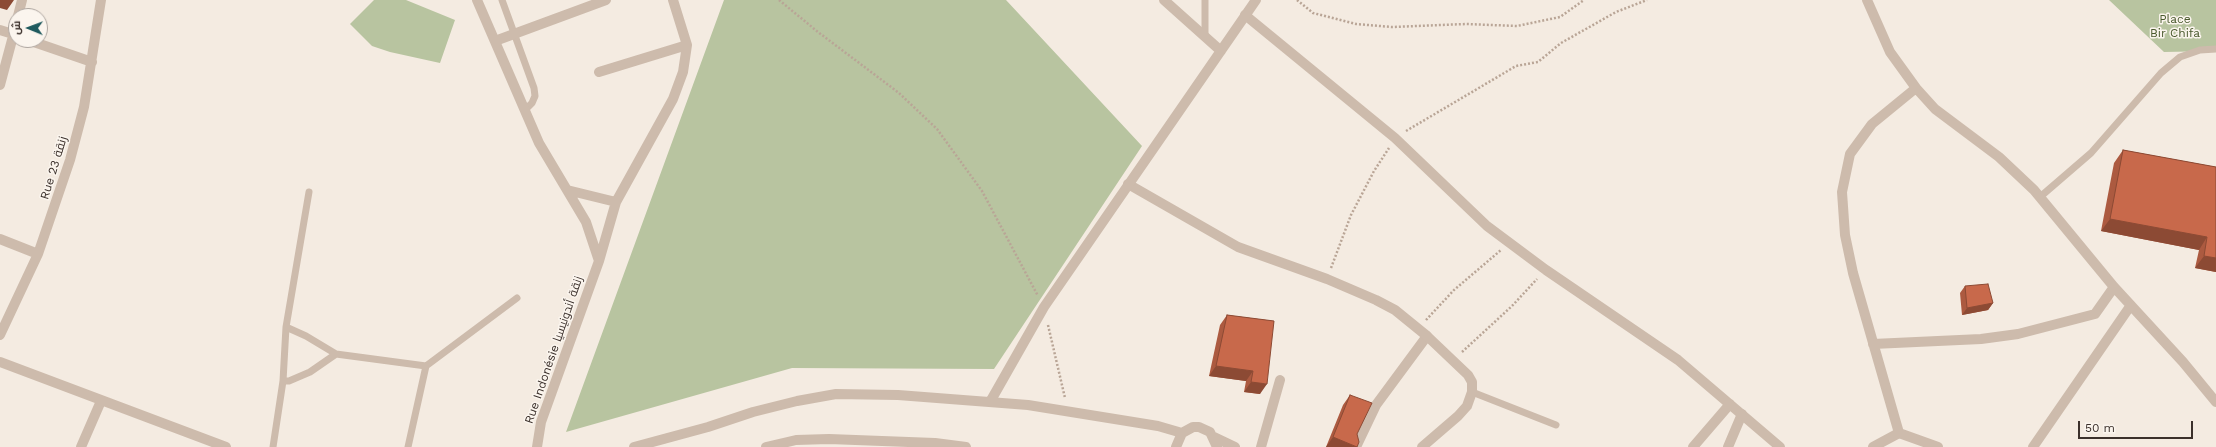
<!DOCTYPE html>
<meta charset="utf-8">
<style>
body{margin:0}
#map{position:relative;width:2216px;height:447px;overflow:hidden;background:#f4ebe1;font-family:"Work Sans",Cairo,sans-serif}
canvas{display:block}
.north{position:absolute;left:8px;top:8px;width:40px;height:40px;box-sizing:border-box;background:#fbf5ee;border:1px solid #aea6a0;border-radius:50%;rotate:271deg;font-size:11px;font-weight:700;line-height:16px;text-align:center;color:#3b302b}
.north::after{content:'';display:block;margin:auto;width:14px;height:18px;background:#1f5a5e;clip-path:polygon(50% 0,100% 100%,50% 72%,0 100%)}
.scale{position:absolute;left:2078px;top:421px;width:115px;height:18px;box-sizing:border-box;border:2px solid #3b302b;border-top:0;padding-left:5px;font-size:12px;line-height:14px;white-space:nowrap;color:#3b302b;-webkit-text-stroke:3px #fbf5ee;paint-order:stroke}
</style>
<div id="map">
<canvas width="2216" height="447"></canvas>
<div class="north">ش</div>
<div class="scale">50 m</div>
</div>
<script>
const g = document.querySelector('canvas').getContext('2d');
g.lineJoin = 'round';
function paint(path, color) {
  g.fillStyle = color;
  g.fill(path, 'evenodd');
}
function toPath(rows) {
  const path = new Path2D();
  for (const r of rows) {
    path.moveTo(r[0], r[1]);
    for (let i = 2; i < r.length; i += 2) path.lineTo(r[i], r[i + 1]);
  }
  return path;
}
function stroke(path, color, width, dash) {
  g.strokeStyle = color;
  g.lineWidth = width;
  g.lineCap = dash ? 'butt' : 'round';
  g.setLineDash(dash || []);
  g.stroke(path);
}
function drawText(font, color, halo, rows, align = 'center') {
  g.font = font + ' "Work Sans",Cairo,sans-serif';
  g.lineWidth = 3;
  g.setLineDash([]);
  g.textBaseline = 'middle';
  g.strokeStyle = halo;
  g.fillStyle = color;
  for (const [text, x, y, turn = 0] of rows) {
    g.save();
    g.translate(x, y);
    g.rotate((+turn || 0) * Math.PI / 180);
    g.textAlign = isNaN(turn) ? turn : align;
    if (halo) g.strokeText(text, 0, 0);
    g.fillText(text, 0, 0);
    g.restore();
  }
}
const green = toPath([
 [374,0,406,0,455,20,440,63,390,52,372,46,350,24],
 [724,0,1006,0,1142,146,994,369,792,368,566,432],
 [2109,0,2216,0,2216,51,2164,52]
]);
const path = toPath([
 [779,0,818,32,899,93,937,129,982,191,1038,296],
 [1297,0,1313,13,1356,24,1392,27,1466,24,1517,26,1560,17,1584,0],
 [1406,131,1516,66,1538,62,1561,43,1616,12,1647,0],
 [1331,268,1351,215,1374,171,1389,148],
 [1426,320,1454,290,1501,250],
 [1048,325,1065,398],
 [1462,352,1512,306,1537,279]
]);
const service = toPath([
 [502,0,534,88,535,96,532,103,525,110],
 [1205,36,1205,0],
 [309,192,286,327,306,336,336,354,426,366],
 [2040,197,2091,153,2161,73,2180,57,2200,50,2216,49],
 [283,381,286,327],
 [1472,392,1556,425],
 [273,447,283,381,289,381,310,372,336,354],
 [408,447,426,366,517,298]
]);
const pedestrian = toPath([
 [1356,447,1376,405,1427,336],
 [1728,447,1742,414]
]);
const minor = toPath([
 [477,0,539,143,586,222,599,261],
 [1867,0,1890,52,1916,88,1935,109,1999,157,2034,190,2114,287,2183,362,2216,402],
 [1245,15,1395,138,1487,226,1546,270,1678,360,1780,447],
 [18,16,22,0],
 [0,30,16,35],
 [28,40,92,62],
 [495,41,606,0],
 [599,72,687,45],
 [0,85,16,25],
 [1128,184,1238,247,1327,279,1376,300,1395,310,1427,336,1468,375,1472,382,1472,392,1467,406,1458,416,1422,447],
 [567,190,616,202],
 [0,239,38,254],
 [0,335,38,254,70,160,84,107,101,0],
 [1873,344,1981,339,2018,334,2095,314,2114,287],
 [1899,433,1853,273,1845,235,1842,192,1850,154,1872,124,1916,88],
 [81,447,101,401],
 [537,447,541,422,599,261,616,202,673,99,683,72,687,45,673,0],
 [1261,447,1280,380],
 [1693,447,1730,404],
 [1873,447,1899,433,1938,447],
 [2033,447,2131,305]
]);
const tertiary = toPath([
 [1164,0,1221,51],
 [0,362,226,447],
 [990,402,1044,307,1256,0],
 [1214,437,1235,447],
 [634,447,708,427,753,412,797,401,836,394,898,395,1028,405,1158,426,1182,433],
 [766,447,796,440,829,439,935,443,966,447],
 [1176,447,1182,433,1193,427,1199,427,1210,432,1217,447]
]);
const wall = toPath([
 [2123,150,2216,167,2216,272,2195,268,2199,250,2101,231,2114,163],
 [1965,286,1993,303,1988,310,1962,315,1960,293],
 [1227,315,1274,321,1260,394,1244,392,1246,381,1209,376,1220,325],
 [1350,395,1357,434,1357,447,1326,447,1343,405]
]);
const shadedWall = toPath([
 [0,0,14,0,7,10,0,8],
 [2110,219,2207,237,2199,250,2101,231],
 [2204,256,2216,258,2216,272,2195,268],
 [1993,303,1988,310,1962,315,1967,308],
 [1216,366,1253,371,1246,381,1209,376],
 [1251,382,1267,384,1260,394,1244,392],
 [1333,437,1356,447,1326,447]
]);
const building = toPath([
 [2123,150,2216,167,2216,258,2204,256,2207,237,2110,219,2123,150],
 [1988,284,1993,303,1967,308,1965,286,1988,284],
 [1227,315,1274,321,1267,384,1251,382,1253,371,1216,366,1227,315],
 [1350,395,1372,403,1357,434,1359,442,1357,447,1333,437,1350,395]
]);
const parkNames = [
 ["Place",2175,19],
 ["Bir Chifa",2175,33]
];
const streetNames = [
 ["Rue 23 زنقة",54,168,-73],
 ["Rue Indonésie زنقة أندونيسيا",554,350,-71]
];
paint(green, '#b8c4a0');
stroke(path, '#b9a596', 2.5, [2, 2]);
stroke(service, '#cdbbac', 7);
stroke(pedestrian, '#cdbbac', 10);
stroke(minor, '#cdbbac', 10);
stroke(tertiary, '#cdbbac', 10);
paint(wall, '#ac5a40');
paint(shadedWall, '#8c4a34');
paint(building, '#c8694b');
stroke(building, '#8c4a34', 1);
drawText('12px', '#4a5a2e', '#fbf5ee', parkNames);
drawText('12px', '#3b302b', '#fbf5ee', streetNames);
</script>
